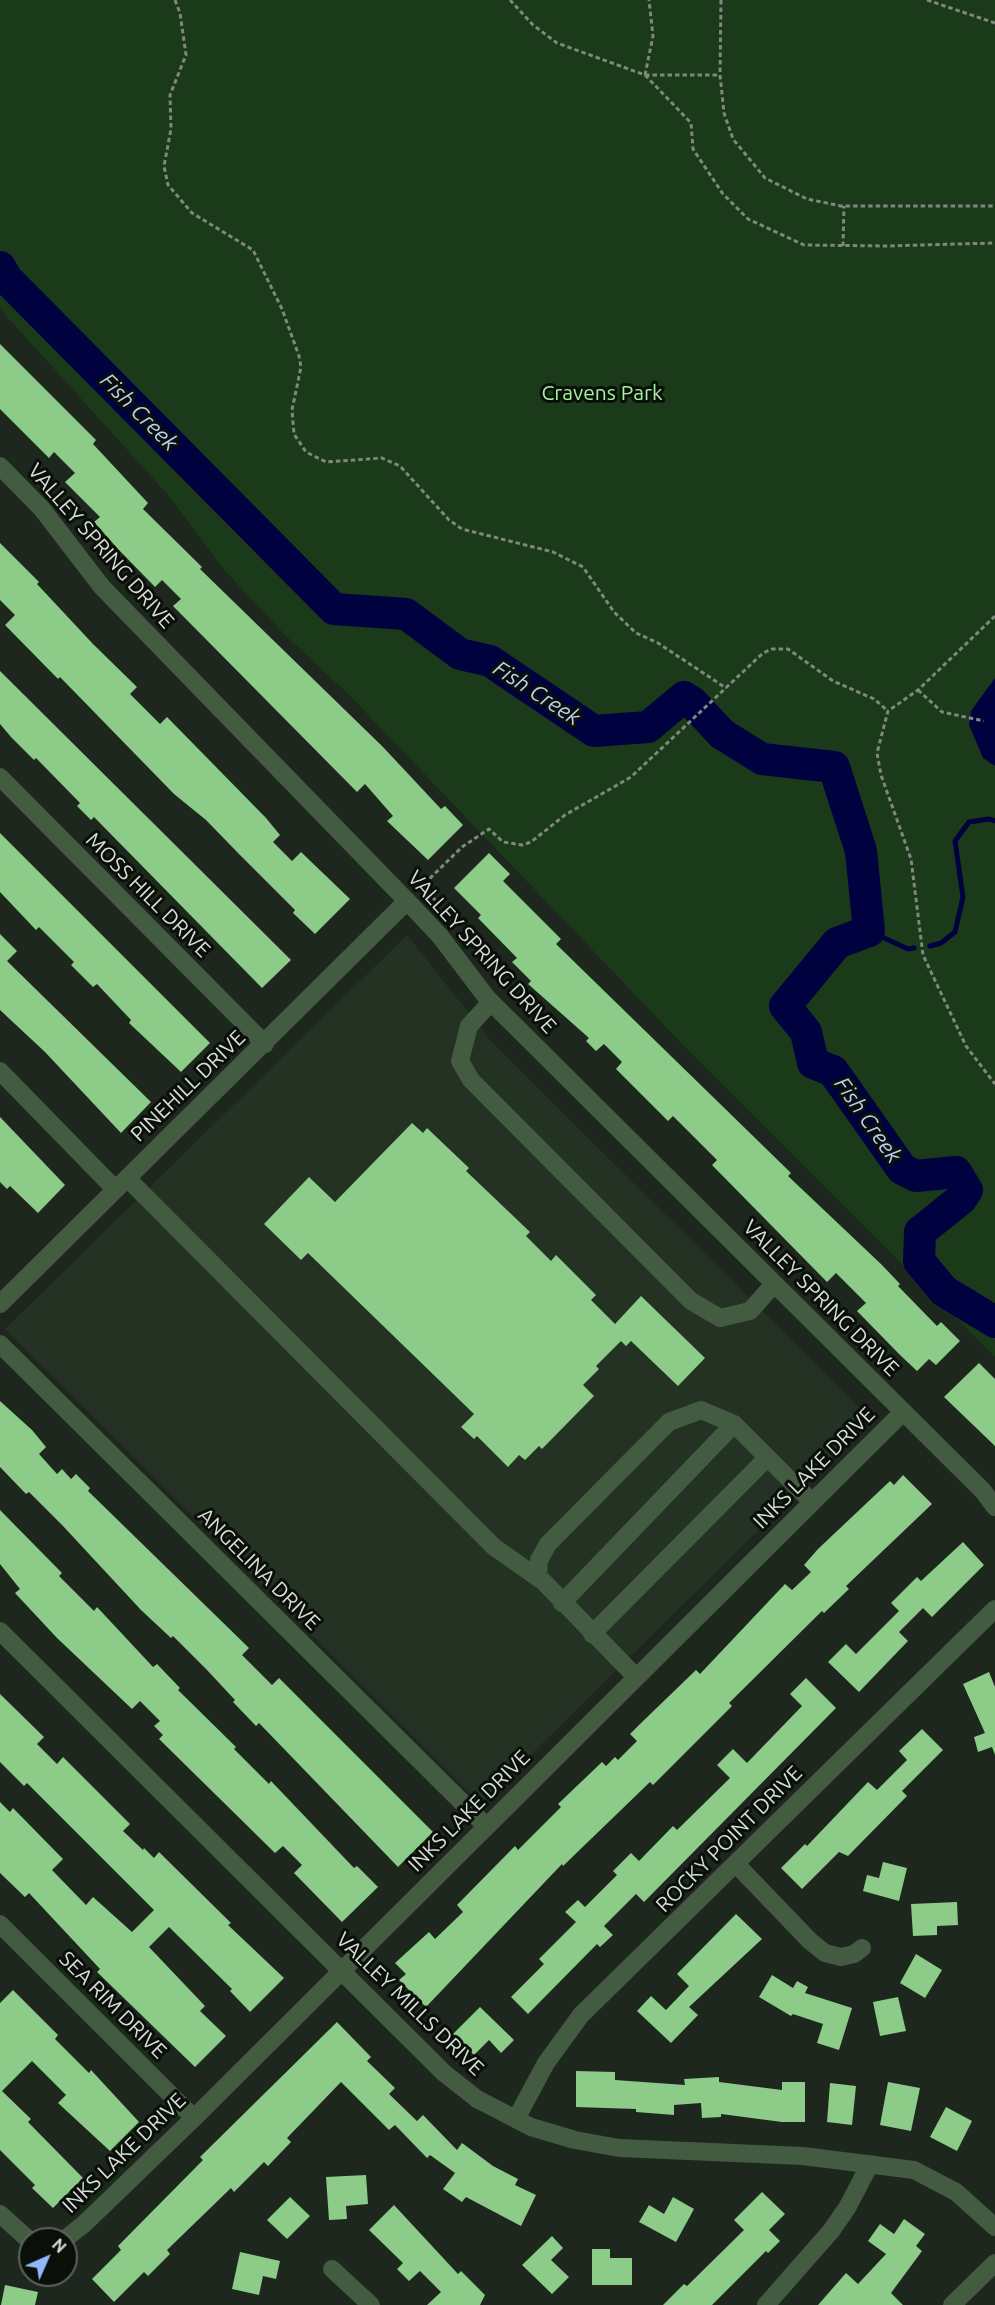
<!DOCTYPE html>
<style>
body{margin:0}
#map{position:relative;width:995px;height:2305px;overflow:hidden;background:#1d271d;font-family:Ubuntu,sans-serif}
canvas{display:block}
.north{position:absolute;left:18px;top:2227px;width:60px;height:60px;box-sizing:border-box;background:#0a0f0a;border:2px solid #5c625c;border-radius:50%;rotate:45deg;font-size:16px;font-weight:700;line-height:24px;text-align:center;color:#d8dfd8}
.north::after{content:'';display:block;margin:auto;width:21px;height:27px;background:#93b7fd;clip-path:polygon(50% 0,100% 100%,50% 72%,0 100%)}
</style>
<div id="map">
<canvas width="995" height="2305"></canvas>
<div class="north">N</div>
</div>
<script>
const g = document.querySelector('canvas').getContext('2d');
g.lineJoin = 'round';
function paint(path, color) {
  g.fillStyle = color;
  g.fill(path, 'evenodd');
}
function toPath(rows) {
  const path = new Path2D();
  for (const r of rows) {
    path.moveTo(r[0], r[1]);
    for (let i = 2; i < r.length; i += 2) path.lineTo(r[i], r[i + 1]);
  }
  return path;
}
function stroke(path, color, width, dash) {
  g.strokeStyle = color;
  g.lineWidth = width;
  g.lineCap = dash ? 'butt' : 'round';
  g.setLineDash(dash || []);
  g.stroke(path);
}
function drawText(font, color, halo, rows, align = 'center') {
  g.font = font + ' Ubuntu,sans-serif';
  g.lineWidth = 6;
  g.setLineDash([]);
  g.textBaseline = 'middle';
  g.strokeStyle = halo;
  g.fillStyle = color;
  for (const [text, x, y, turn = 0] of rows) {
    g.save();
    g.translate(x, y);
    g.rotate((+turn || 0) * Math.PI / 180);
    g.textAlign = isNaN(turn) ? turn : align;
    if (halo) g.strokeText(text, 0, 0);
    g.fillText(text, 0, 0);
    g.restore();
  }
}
const built = toPath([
 [407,935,491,1041,871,1419,481,1804,5,1329]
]);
const green = toPath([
 [0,0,995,0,995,1357,683,1045,350,696,285,635,224,570,169,496,0,309]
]);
const water = toPath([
 [995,678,995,766,983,758,969,725,971,711]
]);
const stream = toPath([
 [869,931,908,949,914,948],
 [930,946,941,943,955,932,963,897,955,841,969,822,989,819,995,821]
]);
const river = toPath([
 [0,267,7,279,334,609,406,614,460,654,490,661,594,731,648,727,684,697,692,702,722,734,762,759,834,767,861,851,869,931,837,943,785,1006,806,1032,813,1063,833,1071,902,1169,916,1176,956,1172,967,1190,961,1199,920,1232,919,1261,944,1291,995,1322]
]);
const building = toPath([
 [0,344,96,440,93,444,148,503,143,509,202,567,200,569,383,747,441,809,445,806,463,825,428,860,387,821,393,816,365,784,357,792,173,606,181,599,162,580,155,587,118,549,94,522,100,517,65,482,75,473,54,452,49,458,0,409],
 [0,543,39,582,37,584,93,644,137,687,130,694,160,724,167,717,266,818,280,835,273,842,292,861,301,852,350,899,315,934,293,913,295,910,239,854,206,820,174,794,60,677,58,679,5,625,15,615,0,600],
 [0,671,291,960,262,988,94,817,91,820,77,806,80,803,36,758,34,760,11,737,0,724],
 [0,833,210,1043,181,1072,129,1023,131,1020,97,984,93,987,71,965,74,962,39,927,36,930,0,892],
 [489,853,510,874,503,881,561,939,556,944,791,1173,788,1176,882,1265,900,1284,898,1286,937,1326,941,1322,960,1341,936,1365,929,1359,917,1371,900,1355,857,1311,866,1303,836,1273,827,1282,712,1165,717,1160,673,1116,668,1121,616,1069,622,1062,604,1044,596,1051,586,1041,589,1038,528,984,531,981,512,962,517,958,478,918,481,915,454,888],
 [0,934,17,951,7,961,151,1102,121,1133,45,1052,0,1010],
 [0,1117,65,1185,38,1213,10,1186,7,1189,0,1182],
 [412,1123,423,1133,427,1128,469,1168,466,1171,530,1232,526,1236,551,1261,556,1255,596,1295,591,1300,615,1324,641,1296,705,1358,678,1386,631,1341,626,1346,621,1341,596,1366,599,1369,583,1385,594,1396,542,1449,539,1446,525,1460,519,1455,508,1467,477,1436,474,1439,461,1427,474,1414,308,1253,301,1260,264,1224,309,1177,335,1202],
 [979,1363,995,1379,995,1446,944,1397],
 [0,1401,32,1430,46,1447,39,1454,57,1474,62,1469,71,1479,76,1474,90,1488,88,1491,249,1648,242,1655,272,1685,279,1678,433,1832,398,1867,259,1723,256,1726,233,1702,235,1700,207,1670,173,1636,171,1638,141,1610,63,1526,29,1492,26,1494,0,1467],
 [903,1475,932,1504,846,1586,849,1589,824,1613,822,1611,729,1703,732,1706,653,1785,650,1782,563,1866,562,1864,426,2007,399,1980,406,1974,395,1963,429,1932,435,1939,463,1912,457,1905,515,1846,518,1850,561,1807,558,1804,602,1762,606,1766,615,1757,618,1760,637,1741,630,1734,640,1724,696,1670,700,1674,785,1584,792,1590,811,1572,804,1565,818,1549,890,1481,894,1485],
 [0,1510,62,1573,59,1576,94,1611,97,1607,153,1667,157,1664,180,1688,178,1690,236,1747,234,1749,269,1784,271,1781,354,1868,357,1866,378,1887,342,1922,294,1873,302,1865,283,1846,275,1853,159,1739,163,1735,154,1726,160,1721,140,1701,132,1709,57,1638,15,1593,20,1589,0,1564],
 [963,1542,984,1565,932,1617,923,1608,899,1632,908,1641,859,1692,828,1662,846,1644,856,1654,899,1611,891,1603,917,1577,921,1581],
 [989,1672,995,1687,995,1755,992,1747,978,1752,974,1737,985,1733,963,1684],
 [806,1678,836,1708,644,1902,636,1894,604,1926,613,1935,600,1947,597,1944,528,2014,511,1997,544,1964,539,1959,576,1922,565,1912,578,1900,585,1907,617,1875,613,1871,631,1853,639,1861,673,1826,677,1830,730,1778,717,1765,733,1749,747,1763,802,1706,790,1694],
 [0,1694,44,1737,37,1744,57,1764,63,1757,130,1824,123,1831,143,1850,144,1848,154,1858,159,1852,231,1923,228,1925,284,1978,250,2012,230,1991,232,1989,169,1927,149,1947,205,2006,200,2011,226,2036,195,2067,97,1972,100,1969,29,1893,25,1897,0,1873,0,1802,10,1812,13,1808,63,1859,52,1870,86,1905,93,1897,132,1932,154,1910,27,1783,24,1786,0,1762],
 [922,1729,943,1750,902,1791,907,1796,848,1856,839,1852,802,1889,781,1868,805,1844,807,1846,868,1782,877,1790,907,1760,899,1751],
 [883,1862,907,1868,899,1901,863,1891,867,1875,879,1878],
 [957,1902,958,1925,937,1926,937,1935,913,1936,911,1904],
 [736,1914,762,1939,689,2007,698,2015,671,2043,637,2011,651,1996,666,2010,689,1986,677,1974],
 [916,1954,942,1970,925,1998,900,1983],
 [772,1975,793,1988,797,1981,808,1987,805,1993,852,2008,839,2050,817,2043,823,2024,793,2014,791,2016,759,1997],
 [13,1990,58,2035,55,2039,89,2073,91,2070,139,2122,110,2151,58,2103,66,2095,32,2061,2,2091,31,2119,28,2122,83,2178,53,2208,32,2188,35,2185,0,2150,0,2003],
 [898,1997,906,2031,880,2036,873,2002],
 [480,2007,514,2040,501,2053,489,2040,474,2055,453,2034],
 [337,2022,371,2057,367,2061,395,2088,389,2094,417,2121,423,2115,457,2150,462,2143,493,2166,518,2179,515,2185,536,2195,521,2226,466,2197,462,2202,443,2189,455,2173,430,2155,427,2158,395,2125,389,2130,341,2082,287,2138,291,2142,268,2166,264,2162,234,2192,231,2188,167,2250,170,2254,148,2276,144,2272,114,2302,92,2279,121,2250,118,2246,203,2160,200,2157],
 [576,2071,615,2072,615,2080,685,2085,684,2079,719,2077,719,2082,782,2090,782,2082,805,2082,805,2122,782,2122,721,2114,721,2117,702,2118,701,2103,674,2105,674,2115,636,2112,636,2109,576,2107],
 [888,2082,920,2088,911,2131,880,2125],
 [830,2083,856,2086,852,2125,827,2122],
 [946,2107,972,2121,957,2151,930,2137],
 [366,2175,368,2204,346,2206,347,2219,329,2220,326,2177],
 [762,2192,785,2214,769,2230,780,2241,768,2253,766,2251,712,2305,663,2305,684,2284,687,2286,744,2230,734,2220],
 [290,2197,310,2216,287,2239,267,2220],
 [673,2197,694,2209,676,2242,639,2222,649,2205,664,2214],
 [394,2205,458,2274,461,2271,485,2295,480,2305,427,2305,441,2292,420,2271,409,2281,397,2269,403,2263,369,2230],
 [904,2219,925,2234,916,2246,922,2251,891,2293,903,2305,818,2305,846,2273,858,2284,886,2254,868,2241,880,2224,894,2234],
 [552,2236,563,2248,551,2260,569,2277,552,2294,522,2265],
 [592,2249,610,2249,610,2258,632,2258,632,2285,592,2285],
 [240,2252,280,2261,276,2279,263,2276,259,2295,232,2289],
 [5,2285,38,2292,35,2305,1,2305]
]);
const path = toPath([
 [175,0,180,13,186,55,170,95,171,129,164,166,168,185,192,213,253,250,282,309,299,356,301,367,292,410,294,434,306,452,326,462,382,458,400,466,449,520,462,529,553,552,583,567,614,612,636,633,658,643,726,688],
 [510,0,533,25,557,43,645,75,653,36,649,0],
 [721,0,720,75,724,113,733,139,765,178,807,199,841,206,995,206],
 [927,0,995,23],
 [645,75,691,123,693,149,723,194,748,219,804,245,887,246,995,243],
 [645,75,720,75],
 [843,246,844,206],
 [995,616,918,690,888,711,877,753,881,775,911,859,923,955,966,1046,995,1084],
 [918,690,942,712,984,721],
 [422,886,438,903],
 [419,889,462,847,489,829,503,842,522,845,531,842,565,815,631,777,763,653,772,649,788,649,833,681,874,699,888,711]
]);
const minor = toPath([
 [0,466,42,509,102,587,407,901,440,936,487,998,983,1491,995,1507],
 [0,777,265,1044],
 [491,1002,469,1026,460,1061,471,1080,691,1301,720,1318,750,1311,774,1284],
 [0,1071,115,1189],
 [127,1178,494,1547,541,1580],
 [0,1304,407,901],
 [0,1344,486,1826],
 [562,1603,734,1424],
 [0,1631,444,2073,477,2099,531,2127,575,2140,619,2148,803,2156,914,2170,956,2192,995,2227],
 [592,1634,766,1459],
 [636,1677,538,1576,539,1560,548,1544,669,1422,701,1410,734,1424,812,1502],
 [736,1864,810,1941,825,1953,841,1957,854,1954,862,1948],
 [0,1924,194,2118],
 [516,2119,546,2063,581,2015,995,1609],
 [0,2214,30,2241],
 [65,2239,84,2224,194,2118,903,1412],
 [332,2269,371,2305],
 [766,2305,831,2231,847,2208,870,2164],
 [952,2305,995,2263]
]);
const parkNames = [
 ["Cravens Park",602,393]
];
const streetNames = [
 ["VALLEY SPRING DRIVE",101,546,49],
 ["MOSS HILL DRIVE",148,895,45],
 ["VALLEY SPRING DRIVE",482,952,48],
 ["PINEHILL DRIVE",188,1086,-44],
 ["VALLEY SPRING DRIVE",821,1298,45],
 ["INKS LAKE DRIVE",814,1468,-45],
 ["ANGELINA DRIVE",259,1569,45],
 ["INKS LAKE DRIVE",469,1811,-45],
 ["ROCKY POINT DRIVE",729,1839,-45],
 ["VALLEY MILLS DRIVE",410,2004,44],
 ["SEA RIM DRIVE",113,2005,45],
 ["INKS LAKE DRIVE",124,2153,-44]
];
const waterNames = [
 ["Fish Creek",139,412,45],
 ["Fish Creek",537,693,33],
 ["Fish Creek",868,1120,55]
];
paint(built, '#233222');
paint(green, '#1a3a19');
paint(water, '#000240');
stroke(stream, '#000240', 5);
stroke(river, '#000240', 32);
paint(building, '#8dcb89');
stroke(path, '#7f877f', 3, [4.5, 3]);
stroke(minor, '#435b41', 18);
drawText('21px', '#a1f49d', '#0a0f0a', parkNames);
drawText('21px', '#d8dfd8', '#0a0f0a', streetNames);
drawText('italic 22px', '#bacef4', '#0a0f0a', waterNames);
</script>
